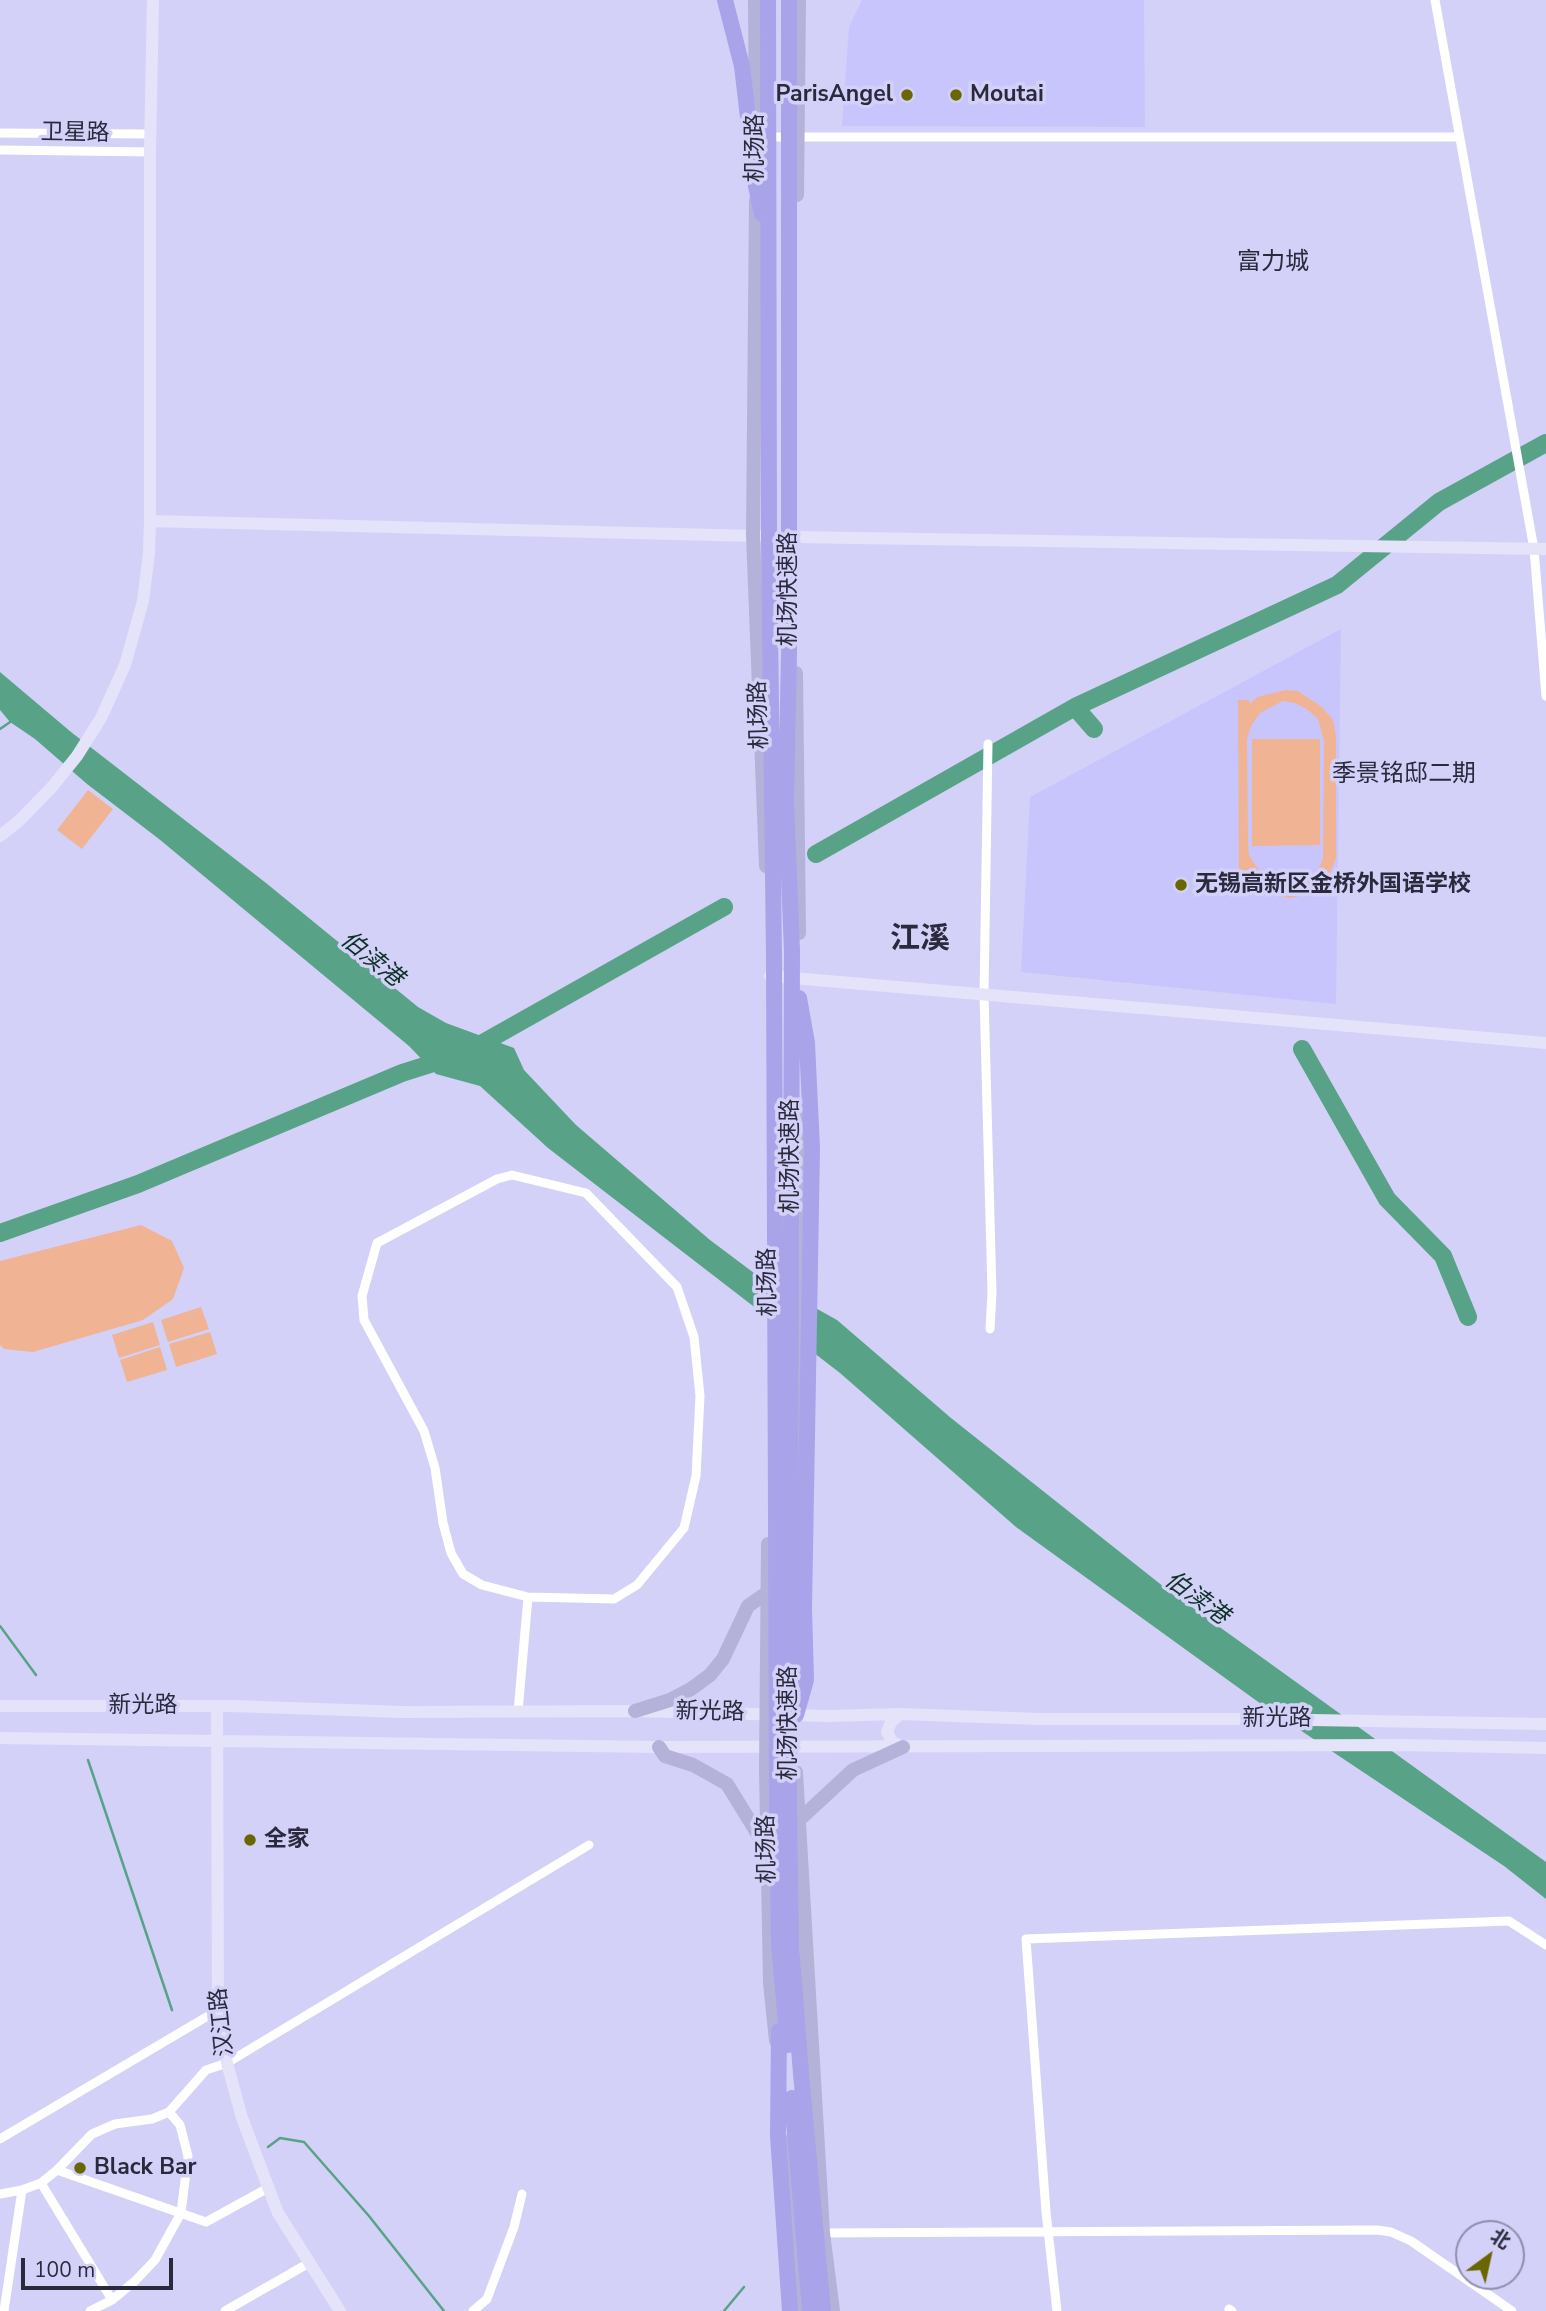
<!DOCTYPE html>
<meta charset="utf-8">
<style>
body{margin:0}
#map{position:relative;width:1546px;height:2311px;overflow:hidden;background:#d3d1f8;font-family:"Nunito Sans","Noto Sans SC",sans-serif}
canvas{display:block}
.north{position:absolute;left:1455px;top:2220px;width:70px;height:70px;box-sizing:border-box;background:#d3d1f8;border:2px solid #908ead;border-radius:50%;rotate:33deg;font-size:19px;font-weight:700;line-height:28px;text-align:center;color:#2b2a3d}
.north::after{content:'';display:block;margin:auto;width:24px;height:32px;background:#6a6600;clip-path:polygon(50% 0,100% 100%,50% 72%,0 100%)}
.scale{position:absolute;left:21px;top:2258px;width:152px;height:32px;box-sizing:border-box;border:4px solid #2b2a3d;border-top:0;padding-left:9px;font-size:21px;line-height:24px;white-space:nowrap;color:#2b2a3d;-webkit-text-stroke:5px #d3d1f8;paint-order:stroke}
</style>
<div id="map">
<canvas width="1546" height="2311"></canvas>
<div class="north">北</div>
<div class="scale">100 m</div>
</div>
<script>
const g = document.querySelector('canvas').getContext('2d');
g.lineJoin = 'round';
function paint(path, color) {
  g.fillStyle = color;
  g.fill(path, 'evenodd');
}
function toPath(rows) {
  const path = new Path2D();
  for (const r of rows) {
    path.moveTo(r[0], r[1]);
    for (let i = 2; i < r.length; i += 2) path.lineTo(r[i], r[i + 1]);
  }
  return path;
}
function stroke(path, color, width, dash) {
  g.strokeStyle = color;
  g.lineWidth = width;
  g.lineCap = dash ? 'butt' : 'round';
  g.setLineDash(dash || []);
  g.stroke(path);
}
function drawText(font, color, halo, rows, align = 'center') {
  g.font = font + ' "Nunito Sans","Noto Sans SC",sans-serif';
  g.lineWidth = 7;
  g.setLineDash([]);
  g.textBaseline = 'middle';
  g.strokeStyle = halo;
  g.fillStyle = color;
  for (const [text, x, y, turn = 0] of rows) {
    g.save();
    g.translate(x, y);
    g.rotate((+turn || 0) * Math.PI / 180);
    g.textAlign = isNaN(turn) ? turn : align;
    if (halo) g.strokeText(text, 0, 0);
    g.fillText(text, 0, 0);
    g.restore();
  }
}
const built = toPath([
 [862,0,1144,0,1145,127,842,126,849,27],
 [1341,629,1336,1004,1021,972,1030,797]
]);
const green = toPath([
 [1286,690,1298,691,1322,707,1333,720,1336,737,1336,858,1330,873,1318,887,1304,895,1291,898,1276,896,1252,881,1251,888,1239,888,1238,700,1249,700,1250,704,1257,697],
 [1283,701,1295,703,1308,710,1318,719,1324,741,1323,859,1317,872,1306,880,1292,885,1281,884,1267,878,1258,869,1249,855,1248,844,1247,739,1251,726,1260,713],
 [1252,739,1320,739,1320,845,1252,846],
 [88,790,113,809,82,849,57,830],
 [141,1225,172,1241,184,1268,173,1299,143,1320,33,1352,4,1349,0,1345,0,1261],
 [201,1307,209,1329,168,1342,161,1320],
 [153,1322,160,1345,119,1358,112,1335],
 [210,1332,217,1354,176,1367,169,1344],
 [160,1347,167,1370,127,1382,120,1360]
]);
const water = toPath([
 [0,672,71,732,266,883,418,1007,446,1023,514,1048,524,1070,576,1125,710,1240,758,1276,837,1320,951,1418,1164,1587,1546,1862,1546,1899,1504,1866,1261,1704,1016,1527,840,1373,548,1148,480,1086,436,1074,409,1046,159,839,87,784,35,739,10,722,0,710]
]);
const stream = toPath([
 [0,729,13,720],
 [0,1626,36,1675],
 [88,1760,172,2010],
 [268,2147,280,2138,304,2142,369,2216,444,2311],
 [724,2311,744,2287]
]);
const river = toPath([
 [1075,707,1094,729],
 [816,854,1075,707,1337,585,1439,502,1546,443],
 [1302,1049,1387,1199,1443,1256,1468,1317],
 [0,1233,138,1184,402,1073,465,1053,724,907]
]);
const street = toPath([
 [1435,0,1534,549,1546,696],
 [0,133,150,134],
 [765,137,1459,137],
 [0,150,150,152],
 [988,744,984,994,992,1293,990,1329],
 [518,1712,528,1597,614,1599,637,1585,684,1528,696,1476,700,1396,694,1337,677,1287,586,1193,512,1175,497,1179,377,1243,362,1296,364,1320,424,1431,435,1468,443,1523,451,1553,463,1574,482,1585,528,1597],
 [0,2139,218,2010],
 [57,2170,92,2134,115,2124,152,2119,169,2112,206,2070,227,2063,589,1845],
 [41,2183,112,2300],
 [0,2194,22,2190,41,2183,57,2170,206,2222,268,2188],
 [820,2233,1377,2230,1391,2232,1411,2241,1512,2311],
 [1229,2309,1232,2311],
 [4,2311,22,2190],
 [90,2311,112,2300,135,2281,155,2260,181,2213,188,2156,180,2125,169,2112],
 [225,2311,309,2263],
 [473,2311,487,2299,514,2227,522,2194],
 [1057,2311,1046,2212,1026,1939,1509,1921,1546,1945]
]);
const secondary = toPath([
 [150,521,795,537,1546,549],
 [0,836,20,820,52,787,77,756,101,718,125,665,143,601,149,553,150,521,150,152,153,0],
 [770,976,1546,1043],
 [0,1706,232,1706,402,1712,635,1711,828,1716,900,1714,1037,1719,1253,1719,1546,1724],
 [217,1706,218,2010,227,2063,242,2118,278,2213,340,2311],
 [900,1714,891,1722,887,1732,892,1742,903,1747],
 [0,1738,659,1747,1403,1745,1546,1748]
]);
const primary = toPath([
 [755,0,756,142],
 [797,195,799,0],
 [756,200,753,535,766,866],
 [796,673,799,933],
 [798,1500,803,1107],
 [768,1544,766,1769,770,1983,776,2041],
 [635,1711,670,1700,691,1689,710,1675,723,1659,748,1606,768,1592],
 [659,1747,665,1756,693,1765,727,1784,759,1836,764,1851],
 [796,1772,823,2233,833,2311],
 [799,1820,853,1770,903,1747],
 [786,2142,802,2306]
]);
const highway = toPath([
 [725,0,742,66,756,186,762,214],
 [768,0,769,540,774,957,777,1799,779,1945,788,2045],
 [789,0,789,653,786,801,792,951,789,1808,791,1943,801,2074,823,2311],
 [796,1715,806,1680,804,1608,812,1148,807,1043,799,998],
 [779,2031,778,2136,790,2311],
 [792,2098,810,2311]
]);
const markers = [
 [907,95,7,"#6a6600"],
 [956,95,7,"#6a6600"],
 [1181,885,7,"#6a6600"],
 [250,1840,7,"#6a6600"],
 [80,2168,7,"#6a6600"]
];
const poiNames = [
 ["ParisAngel",893,95,"right"],
 ["Moutai",970,95],
 ["无锡高新区金桥外国语学校",1195,885],
 ["全家",264,1840],
 ["Black Bar",94,2168]
];
const streetNames = [
 ["卫星路",75,134,1],
 ["机场路",756,148,-90],
 ["机场快速路",789,589,-90],
 ["机场路",760,715,-92],
 ["机场快速路",791,1156,-90],
 ["机场路",769,1282,-91],
 ["新光路",143,1706],
 ["新光路",710,1713,1],
 ["新光路",1277,1719],
 ["机场快速路",789,1723,-90],
 ["机场路",768,1849,-91],
 ["汉江路",223,2022,-96]
];
const neighbourhoodNames = [
 ["富力城",1273,263],
 ["季景铭邸二期",1404,775]
];
const waterNames = [
 ["伯渎港",371,960,39],
 ["伯渎港",1196,1599,36]
];
const districtNames = [
 ["江溪",920,941]
];
paint(built, '#c8c5fd');
paint(green, '#f0b394');
paint(water, '#58a387');
stroke(stream, '#58a387', 2.5);
stroke(river, '#58a387', 18);
stroke(street, '#fff', 9);
stroke(secondary, '#e5e3f9', 12);
stroke(primary, '#b5b2da', 14);
stroke(highway, '#a9a3ea', 16);
for (const [x, y, r, color] of markers) {
  const dot = new Path2D();
  dot.arc(x, y, r, 0, 2 * Math.PI);
  g.fillStyle = color;
  g.fill(dot);
  stroke(dot, '#d3d1f8', 2.5);
}
drawText('bold 23px', '#2b2a3d', '#d3d1f8', poiNames, 'left');
drawText('23px', '#2b2a3d', '#d3d1f8', streetNames);
drawText('24px', '#2b2a3d', '#d3d1f8', neighbourhoodNames);
drawText('italic 24px', '#0d3125', '#d3d1f8', waterNames);
drawText('bold 30px', '#2b2a3d', '#d3d1f8', districtNames);
</script>
